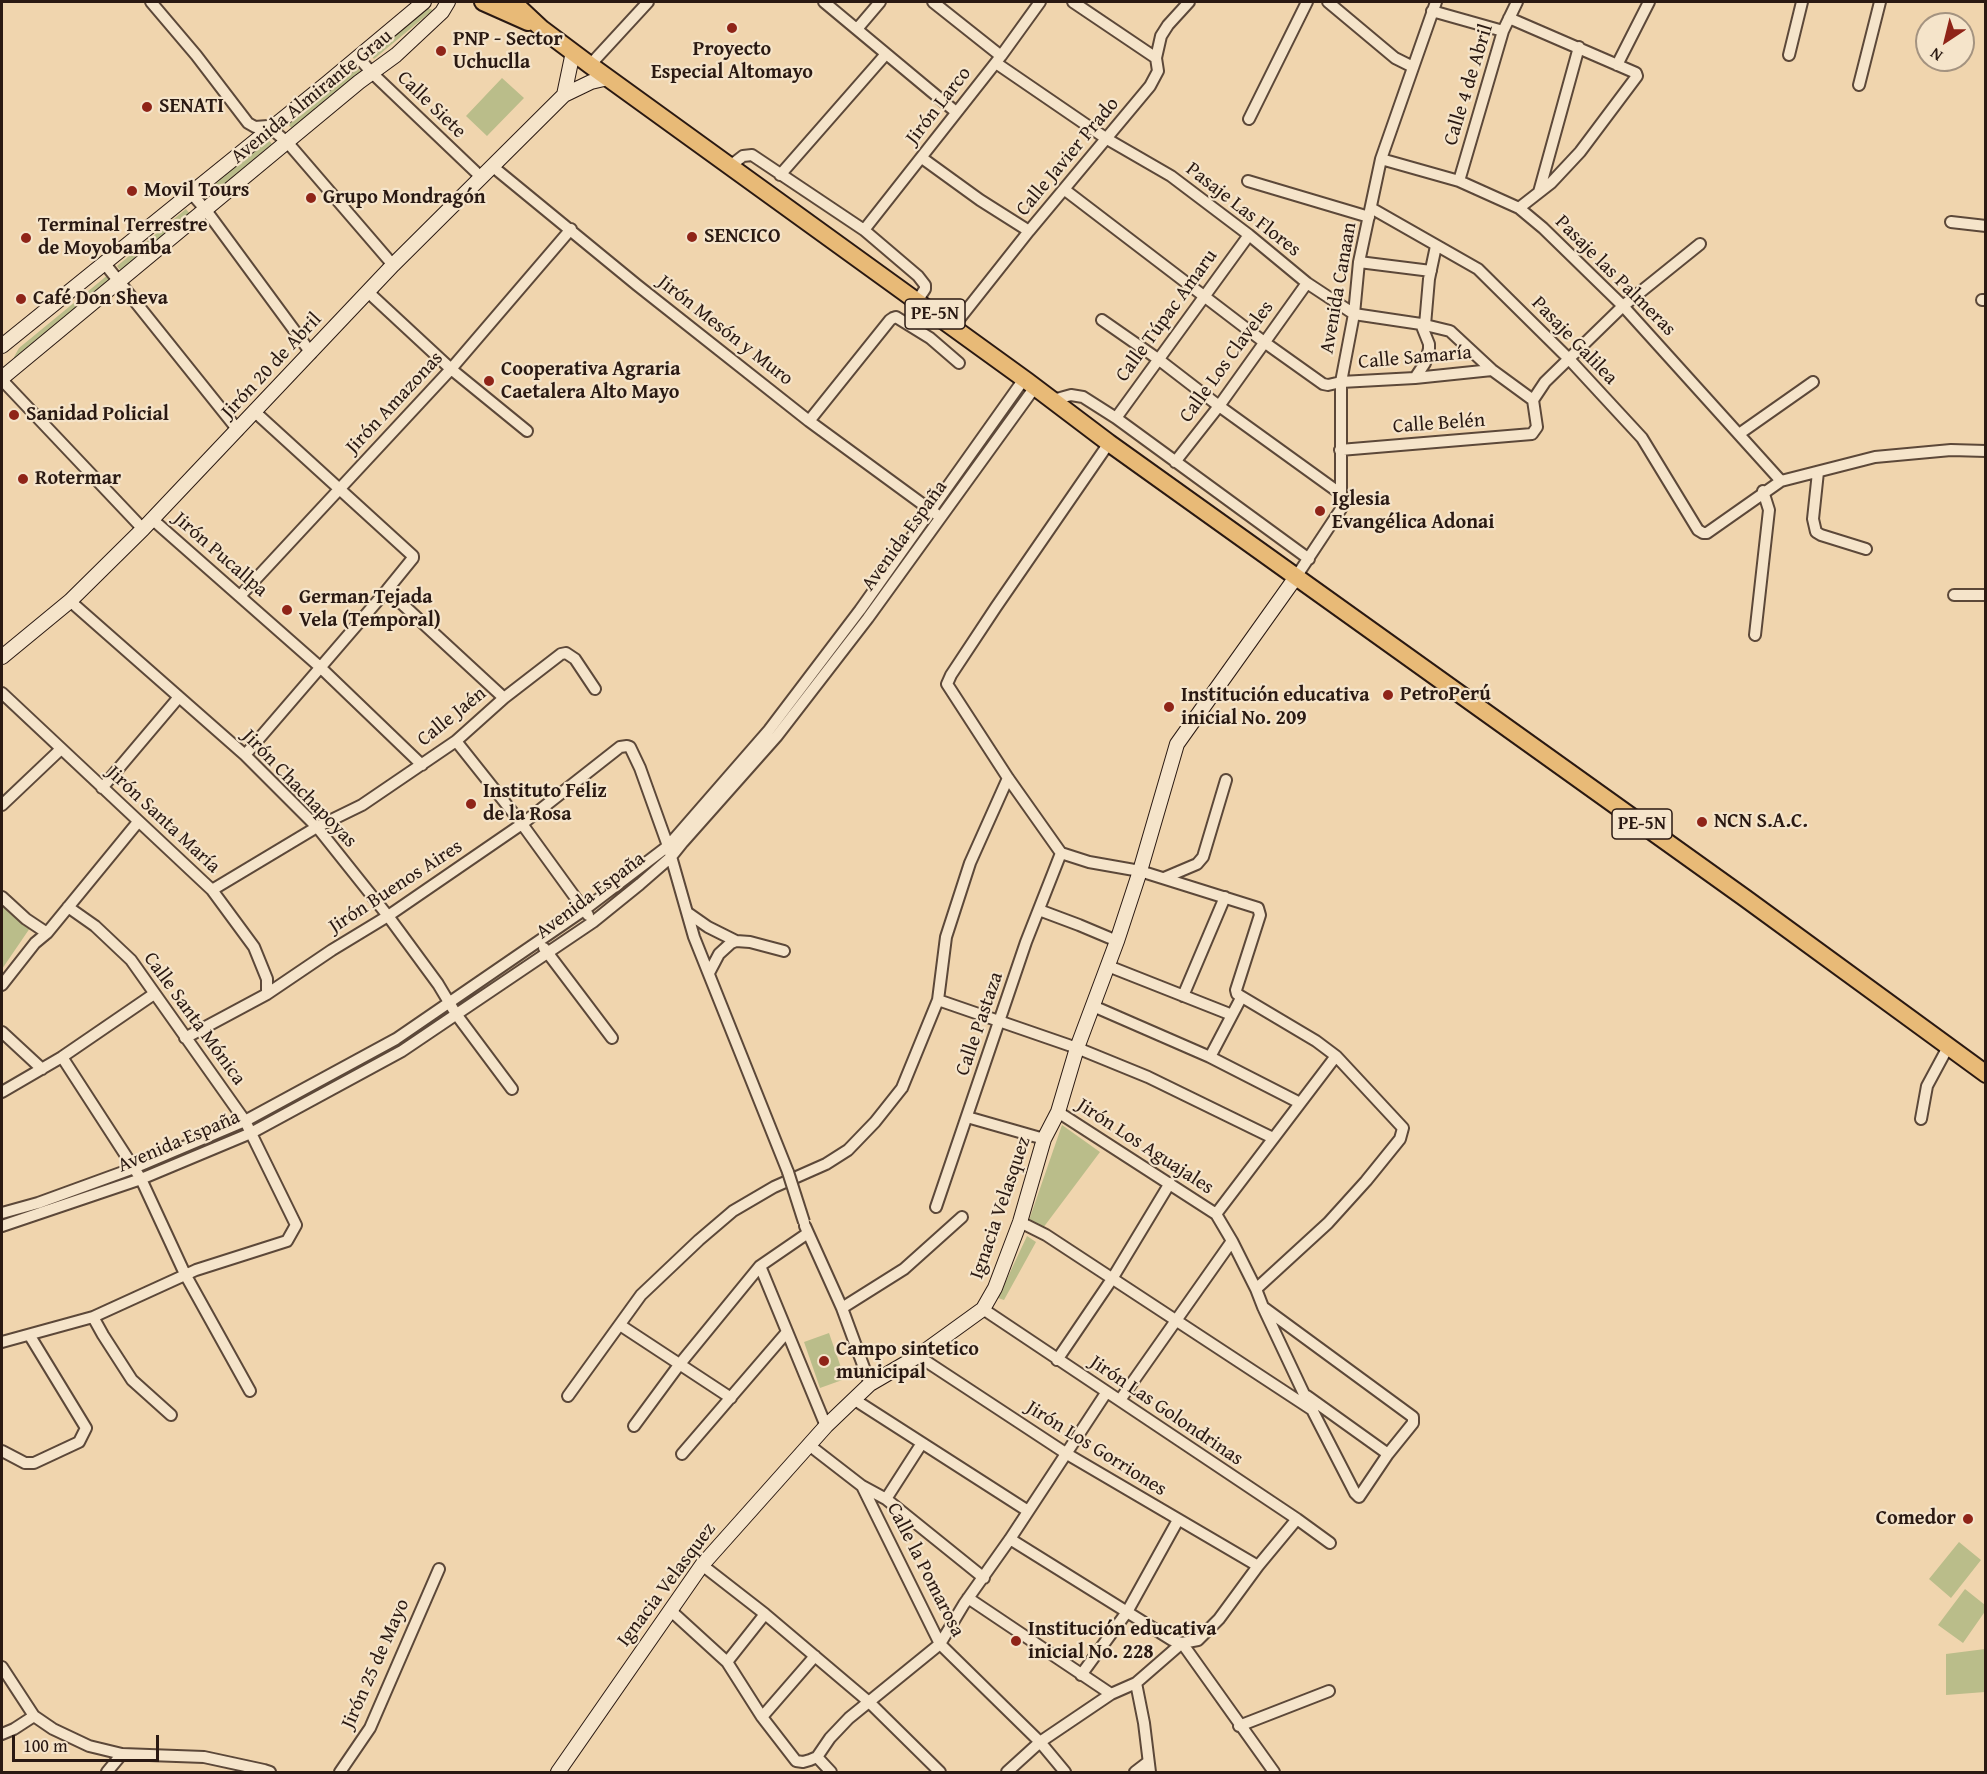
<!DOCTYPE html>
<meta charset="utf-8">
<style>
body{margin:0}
#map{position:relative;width:1987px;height:1774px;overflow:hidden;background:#f0d5ae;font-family:"Gentium Book Plus",serif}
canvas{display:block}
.frame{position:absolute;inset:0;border:3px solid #2a1912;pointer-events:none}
.north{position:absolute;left:1915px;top:12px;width:60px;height:60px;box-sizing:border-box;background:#f5e4ca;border:2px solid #a49380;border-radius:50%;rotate:215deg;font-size:16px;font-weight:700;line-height:24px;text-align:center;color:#2a1912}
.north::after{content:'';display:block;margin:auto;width:21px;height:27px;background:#8f2418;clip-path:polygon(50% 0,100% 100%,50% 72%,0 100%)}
.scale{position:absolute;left:12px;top:1735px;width:147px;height:27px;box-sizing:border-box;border:3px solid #2a1912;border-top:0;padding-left:8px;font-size:18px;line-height:21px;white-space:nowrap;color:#2a1912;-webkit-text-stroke:4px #f5e4ca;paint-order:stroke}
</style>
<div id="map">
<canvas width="1987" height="1774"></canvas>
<div class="frame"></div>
<div class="north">N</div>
<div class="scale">100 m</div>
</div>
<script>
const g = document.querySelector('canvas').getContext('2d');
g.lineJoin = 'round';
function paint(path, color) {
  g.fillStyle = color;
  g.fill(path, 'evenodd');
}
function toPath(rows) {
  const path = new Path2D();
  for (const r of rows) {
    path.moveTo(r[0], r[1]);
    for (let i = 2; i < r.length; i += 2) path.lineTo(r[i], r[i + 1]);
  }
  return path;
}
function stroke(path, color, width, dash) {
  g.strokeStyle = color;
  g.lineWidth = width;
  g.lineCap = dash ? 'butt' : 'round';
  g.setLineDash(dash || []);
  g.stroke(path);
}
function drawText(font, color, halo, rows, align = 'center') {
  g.font = font + ' "Gentium Book Plus",serif';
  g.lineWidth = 4.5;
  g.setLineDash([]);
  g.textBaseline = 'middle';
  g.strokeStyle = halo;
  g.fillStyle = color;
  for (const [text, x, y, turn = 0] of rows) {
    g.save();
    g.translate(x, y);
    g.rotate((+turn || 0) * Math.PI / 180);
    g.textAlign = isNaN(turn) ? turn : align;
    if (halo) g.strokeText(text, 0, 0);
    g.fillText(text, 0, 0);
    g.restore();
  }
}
const green = toPath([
 [427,8,433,10,374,59,370,54],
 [355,65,362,73,293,130,286,122],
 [502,78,524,98,487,136,466,116],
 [268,139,272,144,205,200,201,196],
 [186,209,190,214,121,271,117,266],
 [109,274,115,281,14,363,14,357,19,348],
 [2,902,30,928,2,969],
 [1062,1125,1100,1152,1040,1232,1027,1226],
 [1027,1236,1036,1242,1004,1300,998,1298],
 [829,1333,845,1379,820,1388,804,1342],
 [1959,1542,1981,1560,1951,1598,1929,1579],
 [1965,1589,1985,1605,1986,1610,1963,1643,1938,1625],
 [1985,1649,1985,1692,1946,1695,1946,1654]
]);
const minor = toPath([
 [151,2,196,55,248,123,255,127,268,126,288,143,393,265],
 [824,2,956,112],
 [933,2,1001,56],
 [1073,2,1156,58],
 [1328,2,1395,58,1413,67],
 [1432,11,1503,31],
 [1509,18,1636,73,1637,76,1580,152,1551,183,1519,208],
 [857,29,880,2],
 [1789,55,1802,2],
 [358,57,372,73,481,177],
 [996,63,1107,139,1171,176,1249,235,1307,283,1354,314,1421,324,1450,331,1492,370,1533,400],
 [590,65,648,2],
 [1617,65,1649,2],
 [1859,85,1880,2],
 [1249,119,1307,2],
 [922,158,980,200,1029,231],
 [1381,159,1459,181,1519,208,1543,228,1623,306,1781,481],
 [492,166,637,285,809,421,936,514],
 [730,166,743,156,752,155,864,230,918,276,925,285,925,289,917,301],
 [780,175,886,54],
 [1248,181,1369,217],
 [1459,181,1503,31,1517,2],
 [1065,190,1264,342,1323,384,1328,385,1341,382,1415,378,1492,370],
 [1539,192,1579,47],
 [191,193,205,209,311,353],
 [1371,208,1478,269,1569,359,1642,438,1698,530,1703,533,1707,533,1781,481,1875,457,1951,450,1986,451],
 [1951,222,1986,226],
 [864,230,1001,56,1040,2],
 [1359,262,1431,271],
 [105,264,238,430],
 [368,292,451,369,527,431],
 [1982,300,1986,300],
 [1102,320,1158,359,1219,406,1341,494],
 [1425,325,1429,279,1436,246],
 [953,327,1029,231,1150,86,1158,71,1156,58,1161,36,1168,25,1189,2],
 [1415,378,1425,363,1429,349,1429,344,1421,324],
 [2,380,143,529],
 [1053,400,1071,395,1083,397,1116,418,1309,559],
 [1116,418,1249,235],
 [809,421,890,320,893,318,896,317,930,338,959,363],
 [1739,434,1813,382],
 [1109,443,996,607,951,675,947,684,1008,778,1061,853,1089,862,1140,871,1258,908,1260,915,1236,990,1237,994,1316,1041,1336,1056,1403,1128,1400,1139,1366,1181,1328,1223,1256,1289],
 [1340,450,1532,434,1537,427,1533,400,1545,382,1623,306,1700,244],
 [1175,462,1219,406,1307,283],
 [1818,472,1813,519,1816,532,1821,535,1866,549],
 [152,519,320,667,422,765],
 [1296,577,1341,509,1341,382,1354,314,1359,262,1381,159,1436,2],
 [387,590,504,698],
 [1954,595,1986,595],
 [240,596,451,369,571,229],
 [70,601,245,755,317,827,388,916,438,984,456,1014,512,1089],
 [1755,635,1769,510,1763,491],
 [2,693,212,890,254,947,267,979,267,994],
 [456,741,522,824,588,915],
 [245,755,387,590,413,558,413,556,255,412],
 [102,788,179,697],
 [2,805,61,749],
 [1164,878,1197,864,1203,857,1226,780],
 [212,890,317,827,362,805,456,741,504,698,561,654,566,653,575,659,595,689],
 [2,897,26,919,47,933],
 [1039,910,1079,925,1117,941],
 [688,913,708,927,736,941],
 [544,948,612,1038],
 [1108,966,1232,1015],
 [709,973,719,954,731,943,736,941,750,942,784,951],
 [2,985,35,943,47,933,138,822],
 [1183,996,1225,897],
 [938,1000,1077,1048,1148,1077,1273,1138],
 [1093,1006,1210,1057,1300,1103],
 [2,1032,42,1069],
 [185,1038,267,994,332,950,388,916,522,824,620,747,627,746,630,747,640,768,668,846,694,937,788,1172],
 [62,1057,141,1179,185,1274,250,1391],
 [1210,1057,1241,998],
 [2,1092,62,1057,154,994],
 [1058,1112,1216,1214,1232,1241,1256,1289,1263,1307,1304,1394,1355,1493,1359,1497,1388,1454,1413,1423,1413,1417,1263,1307],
 [967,1117,1044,1139],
 [1921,1119,1927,1086,1948,1047],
 [936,1207,1026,942,1061,853],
 [2,1213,38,1203,134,1168,245,1121,396,1039,584,910,668,846,769,730,860,610,1024,379],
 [1216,1214,1336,1056],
 [1020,1222,1046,1235,1311,1409],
 [2,1226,141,1179,251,1133,402,1051,593,922,640,884,671,857,683,842,777,736,868,618,1035,387],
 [805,1226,842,1308,870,1384],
 [760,1266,826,1426],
 [842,1308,904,1269,962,1217],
 [983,1309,1297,1519,1330,1543],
 [93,1317,103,1335,132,1380,171,1415],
 [620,1325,731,1398],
 [2,1342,93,1317,196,1270,287,1241,296,1225,245,1121,131,960,95,926,68,907],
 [918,1356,1067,1454,1258,1566],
 [1057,1360,1112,1279,1170,1183],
 [568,1396,641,1295,699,1240,733,1211,774,1187,826,1164,848,1150,875,1122,902,1088,938,1000,946,937,970,863,1008,778],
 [1307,1396,1388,1454],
 [855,1400,1028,1511],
 [1120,1400,1232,1241],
 [634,1426,679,1365,760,1266,808,1233],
 [809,1445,862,1486,886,1499,984,1578],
 [2,1451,25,1463,34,1463,79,1442,86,1428,30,1336],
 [682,1454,787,1332],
 [862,1486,940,1644,1040,1742,1065,1772],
 [886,1499,922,1443],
 [1010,1539,1172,1640,1182,1643,1198,1640,1219,1619,1258,1566,1297,1519],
 [702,1565,765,1614,869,1702,940,1772],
 [968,1598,1111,1694],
 [670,1610,727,1662,762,1717,796,1761,803,1762,810,1760,817,1757,830,1738,849,1718,940,1644,964,1604,1010,1539,1106,1393],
 [727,1662,765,1614],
 [2,1667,34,1716],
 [1081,1675,1127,1612,1178,1520],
 [1136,1683,1144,1723,1150,1772],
 [762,1717,815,1656],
 [1239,1726,1329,1691],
 [2,1734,14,1729,34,1716,53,1729,89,1746,122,1754,204,1757,264,1770,270,1772],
 [817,1757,831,1772],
 [107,1772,122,1754],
 [340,1772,370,1728,439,1569],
 [1007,1772,1040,1742,1111,1694,1136,1683,1182,1643,1274,1772],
 [1135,1772,1148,1762]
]);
const secondary = toPath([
 [564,95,573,52],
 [2,346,326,84,424,2],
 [2,378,359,82,396,55,442,12,448,2],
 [2,657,70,601,143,529,393,265,564,95,591,82,608,78],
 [558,1772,702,1565,826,1426,870,1384,918,1356,983,1309,995,1288,1020,1222,1044,1139,1058,1112,1077,1048,1117,941,1140,871,1177,744,1296,577]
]);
const trunk = toPath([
 [483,2,528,22],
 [513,2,542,29,590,65,1027,381,1109,443,1745,898,1986,1074]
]);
const minorBridge = toPath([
 [788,1172,804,1222]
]);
const markers = [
 [732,28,6,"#8f2418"],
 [441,51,6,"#8f2418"],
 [147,107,6,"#8f2418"],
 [132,191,6,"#8f2418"],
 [311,198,6,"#8f2418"],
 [692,237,6,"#8f2418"],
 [26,238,6,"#8f2418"],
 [21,299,6,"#8f2418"],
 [489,381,6,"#8f2418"],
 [14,415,6,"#8f2418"],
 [23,479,6,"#8f2418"],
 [1320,511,6,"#8f2418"],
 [287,610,6,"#8f2418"],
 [1388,695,6,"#8f2418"],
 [1169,707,6,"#8f2418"],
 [471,804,6,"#8f2418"],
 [1702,822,6,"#8f2418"],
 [824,1361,6,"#8f2418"],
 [1968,1519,6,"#8f2418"],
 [1016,1641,6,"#8f2418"]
];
const shields = [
 [935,314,60],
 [1642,824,60]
];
const shieldNames = [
 ["PE-5N",935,314],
 ["PE-5N",1642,824]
];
const poiNames = [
 ["PNP - Sector",453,40],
 ["Uchuclla",453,63],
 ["Proyecto",732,50,"center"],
 ["Especial Altomayo",732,73,"center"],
 ["SENATI",159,107],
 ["Movil Tours",144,191],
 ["Grupo Mondragón",323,198],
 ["Terminal Terrestre",38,226],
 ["de Moyobamba",38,249],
 ["SENCICO",704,237],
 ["Café Don Sheva",33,299],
 ["Cooperativa Agraria",501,370],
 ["Caetalera Alto Mayo",501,393],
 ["Sanidad Policial",26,415],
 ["Rotermar",35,479],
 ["Iglesia",1332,500],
 ["Evangélica Adonai",1332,523],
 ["German Tejada",299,598],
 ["Vela (Temporal)",299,621],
 ["PetroPerú",1400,695],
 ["Institución educativa",1181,696],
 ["inicial No. 209",1181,719],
 ["Instituto Feliz",483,792],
 ["de la Rosa",483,815],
 ["NCN S.A.C.",1714,822],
 ["Campo sintetico",836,1350],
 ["municipal",836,1373],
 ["Comedor",1956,1519,"right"],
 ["Institución educativa",1028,1630],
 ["inicial No. 228",1028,1653]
];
const streetNames = [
 ["Calle 4 de Abril",1469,85,-73],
 ["Avenida Almirante Grau",312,97,-39],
 ["Calle Siete",431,105,44],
 ["Jirón Larco",939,106,-52],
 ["Calle Javier Prado",1068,157,-50],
 ["Pasaje Las Flores",1243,210,38],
 ["Pasaje las Palmeras",1615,276,45],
 ["Avenida Canaan",1339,288,-80],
 ["Calle Túpac Amaru",1167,316,-54],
 ["Jirón Mesón y Muro",725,331,38],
 ["Pasaje Galilea",1574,341,46],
 ["Calle Samaría",1415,358,-5],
 ["Calle Los Claveles",1227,362,-54],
 ["Jirón 20 de Abril",272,366,-47],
 ["Jirón Amazonas",395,403,-47],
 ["Calle Belén",1439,424,-4],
 ["Avenida España",905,536,-54],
 ["Jirón Pucallpa",220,555,41],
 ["Calle Jaén",452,717,-39],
 ["Jirón Chachapoyas",299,789,46],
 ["Jirón Santa María",163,820,43],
 ["Jirón Buenos Aires",396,887,-33],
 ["Avenida España",591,896,-37],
 ["Calle Santa Mónica",194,1019,54],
 ["Calle Pastaza",980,1024,-71],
 ["Avenida España",179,1142,-23],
 ["Jirón Los Aguajales",1145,1147,33],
 ["Ignacia Velasquez",1001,1208,-71],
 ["Jirón Las Golondrinas",1166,1411,34],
 ["Jirón Los Gorriones",1096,1449,32],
 ["Calle la Pomarosa",925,1570,63],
 ["Ignacia Velasquez",667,1585,-53],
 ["Jirón 25 de Mayo",376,1664,-66]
];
paint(green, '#babd8a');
stroke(minor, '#5c4839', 14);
stroke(secondary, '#2a1912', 16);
stroke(trunk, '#2a1912', 20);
stroke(minor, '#f5e4ca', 10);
stroke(secondary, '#f5e4ca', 14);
stroke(trunk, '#e8ba77', 16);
stroke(minorBridge, '#5c4839', 14, []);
stroke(minorBridge, '#f5e4ca', 10);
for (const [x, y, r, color] of markers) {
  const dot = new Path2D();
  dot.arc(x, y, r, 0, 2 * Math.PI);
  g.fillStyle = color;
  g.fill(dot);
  stroke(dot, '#f5e4ca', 2);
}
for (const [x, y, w] of shields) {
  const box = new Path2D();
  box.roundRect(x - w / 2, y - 15, w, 30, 4.5);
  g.fillStyle = '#f5e4ca';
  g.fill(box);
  stroke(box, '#2a1912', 1.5);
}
drawText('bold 18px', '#2a1912', null, shieldNames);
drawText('bold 20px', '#2a1912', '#f5e4ca', poiNames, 'left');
drawText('20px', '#2a1912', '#f5e4ca', streetNames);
</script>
